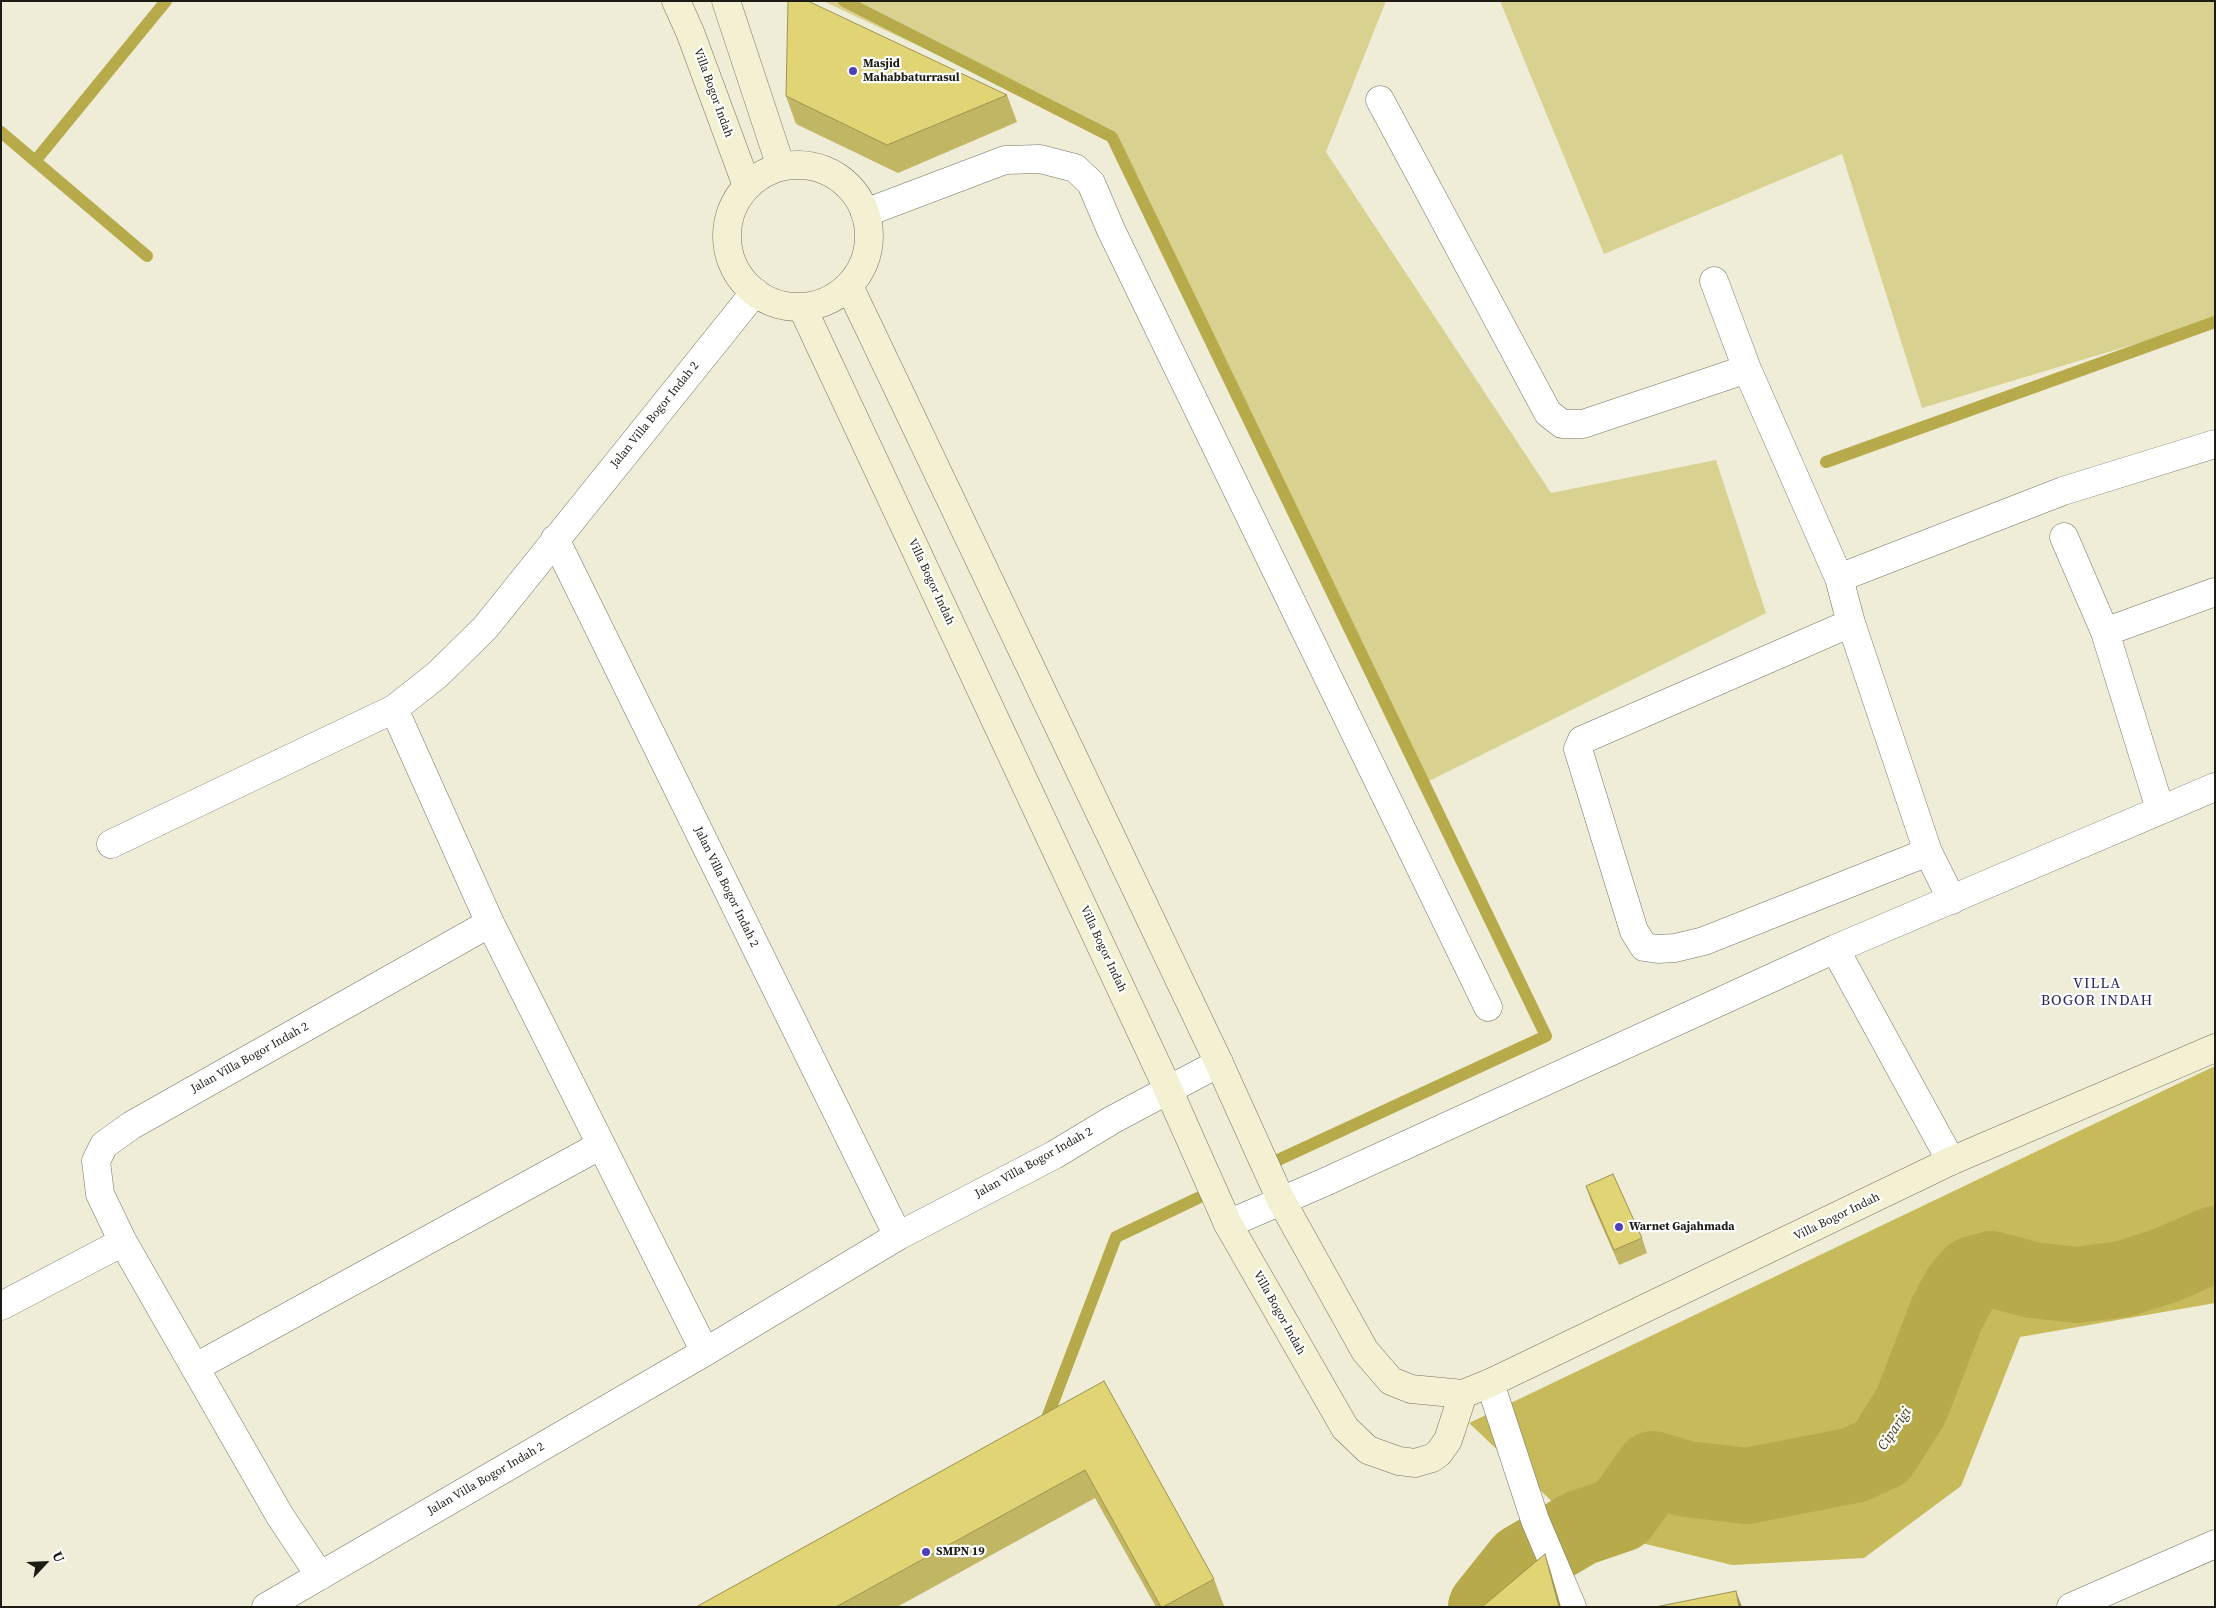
<!DOCTYPE html>
<style>
body{margin:0}
#map{position:relative;width:2216px;height:1608px;overflow:hidden;background:#efedd8;font-family:"Source Serif 4",serif}
canvas{display:block}
.frame{position:absolute;inset:0;border:2px solid #1d1c14;pointer-events:none}
.north{position:absolute;left:20px;top:1538px;width:50px;height:50px;-webkit-text-stroke:4px #fff;paint-order:stroke;rotate:65deg;font-size:14px;font-weight:700;line-height:20px;text-align:center;color:#1d1c14}
.north::after{content:'';display:block;margin:auto;width:18px;height:22px;background:#1d1c14;clip-path:polygon(50% 0,100% 100%,50% 72%,0 100%)}
</style>
<div id="map">
<canvas width="2216" height="1608"></canvas>
<div class="frame"></div>
<div class="north">U</div>
</div>
<script>
const g = document.querySelector('canvas').getContext('2d');
g.lineJoin = 'round';
function paint(path, color) {
  g.fillStyle = color;
  g.fill(path, 'evenodd');
}
function toPath(rows) {
  const path = new Path2D();
  for (const r of rows) {
    if (r.length === 3) {
      path.moveTo(r[0] + r[2], r[1]);
      path.arc(r[0], r[1], r[2], 0, 2 * Math.PI);
      continue;
    }
    path.moveTo(r[0], r[1]);
    for (let i = 2; i < r.length; i += 2) path.lineTo(r[i], r[i + 1]);
  }
  return path;
}
function stroke(path, color, width, dash) {
  g.strokeStyle = color;
  g.lineWidth = width;
  g.lineCap = dash ? 'butt' : 'round';
  g.setLineDash(dash || []);
  g.stroke(path);
}
function drawText(font, color, halo, rows, align = 'center') {
  g.font = font + ' "Source Serif 4",serif';
  g.lineWidth = 4.5;
  g.setLineDash([]);
  g.textBaseline = 'middle';
  g.strokeStyle = halo;
  g.fillStyle = color;
  for (const [text, x, y, turn = 0] of rows) {
    g.save();
    g.translate(x, y);
    g.rotate((+turn || 0) * Math.PI / 180);
    g.textAlign = isNaN(turn) ? turn : align;
    if (halo) g.strokeText(text, 0, 0);
    g.fillText(text, 0, 0);
    g.restore();
  }
}
const green = toPath([
 [823,1,1386,1,1326,152,1551,493,1716,460,1766,613,1429,781,1112,137],
 [1500,1,2215,1,2215,320,1922,408,1842,154,1604,254]
]);
const forest = toPath([
 [2215,1066,2215,1303,2020,1337,1961,1486,1864,1558,1732,1565,1580,1528,1469,1423]
]);
const stream = toPath([
 [844,1,1112,137,1546,1036,1278,1160],
 [1,132,147,256],
 [36,160,166,1],
 [1826,462,2215,322],
 [1044,1426,1116,1237,1198,1198]
]);
const river = toPath([
 [1486,1607,1522,1562,1580,1528,1621,1514,1653,1469,1686,1479,1747,1486,1854,1465,1882,1452,1911,1406,1947,1313,1961,1287,1973,1274,1991,1269,2032,1280,2077,1285,2123,1279,2164,1266,2215,1244]
]);
const street = toPath([
 [1380,100,1548,413,1562,424,1583,424,1747,369,1839,578,1851,623,1928,852,1952,900],
 [865,213,1005,160,1040,159,1075,168,1091,183,1111,230,1488,1007],
 [1714,281,1747,369],
 [2064,537,2105,632],
 [555,539,898,1236],
 [1839,578,2063,491,2215,444],
 [1851,623,1582,740,1578,749,1634,931,1644,947,1658,949,1675,948,1704,941,1928,852],
 [394,709,490,923,705,1352],
 [2160,809,2105,632,2215,592],
 [111,844,394,709,437,675,485,628,755,292],
 [1835,949,1951,1161],
 [1228,1224,1325,1182,1835,949,2215,787],
 [1,1306,123,1242],
 [196,1367,601,1145],
 [1490,1383,1535,1520,1572,1607],
 [320,1576,280,1516,123,1242,100,1194,96,1161,104,1145,132,1125,490,923],
 [266,1607,705,1352,898,1236,1054,1155,1112,1120,1219,1063],
 [2071,1607,2215,1544]
]);
const secondary = toPath([
 [676,1,690,32,747,186],
 [726,1,781,167],
 [798,236,71],
 [849,286,1219,1063,1281,1200,1365,1351,1391,1381,1411,1389,1463,1394,1490,1383,1951,1161,2215,1048],
 [802,307,1168,1089,1228,1224,1345,1428,1368,1450,1399,1461,1415,1463,1432,1458,1439,1453,1448,1440,1463,1394]
]);
const wall = toPath([
 [1007,95,1017,122,898,173,796,124,786,96],
 [1586,1186,1642,1238,1647,1253,1619,1265,1591,1201],
 [1104,1381,1214,1579,1224,1606,1223,1607,1156,1607,1095,1498,897,1607,696,1607]
]);
const shadedWall = toPath([
 [1545,1554,1550,1569,1561,1607,1559,1607],
 [1736,1591,1742,1607,1739,1607]
]);
const building = toPath([
 [788,1,808,1,1007,95,887,145,786,96,788,1],
 [1613,1174,1642,1238,1614,1250,1586,1186,1613,1174],
 [1104,1381,1214,1579,1163,1607,1161,1607,1085,1470,836,1607,696,1607,1104,1381],
 [1545,1554,1559,1607,1482,1607,1545,1554],
 [1736,1591,1739,1607,1655,1607,1736,1591]
]);
const markers = [
 [853,71,5,"#4f40b7"],
 [1619,1227,5,"#4f40b7"],
 [926,1552,5,"#4f40b7"]
];
const poiNames = [
 ["Masjid",863,64],
 ["Mahabbaturrasul",863,78],
 ["Warnet Gajahmada",1629,1227],
 ["SMPN 19",936,1552]
];
const streetNames = [
 ["Villa Bogor Indah",713,93,70],
 ["Jalan Villa Bogor Indah 2",655,415,-51],
 ["Villa Bogor Indah",931,582,65],
 ["Jalan Villa Bogor Indah 2",726,887,64],
 ["Villa Bogor Indah",1103,949,65],
 ["Jalan Villa Bogor Indah 2",250,1058,-29],
 ["Jalan Villa Bogor Indah 2",1034,1163,-29],
 ["Villa Bogor Indah",1837,1217,-26],
 ["Villa Bogor Indah",1279,1313,61],
 ["Jalan Villa Bogor Indah 2",486,1479,-30]
];
const waterNames = [
 ["Ciparigi",1895,1429,-56]
];
const quarterNames = [
 ["VILLA",2097,984],
 ["BOGOR INDAH",2097,1001]
];
paint(green, '#d8d190');
paint(forest, '#c6ba5b');
stroke(stream, '#b6aa4a', 12);
stroke(river, '#b6aa4a', 76);
stroke(street, '#757360', 29);
stroke(secondary, '#757360', 29);
stroke(street, '#fff', 28);
stroke(secondary, '#f4f0d2', 28);
paint(wall, '#c1b664');
paint(shadedWall, '#9d9451');
paint(building, '#e0d474');
stroke(building, '#9d9451', 1);
for (const [x, y, r, color] of markers) {
  const dot = new Path2D();
  dot.arc(x, y, r, 0, 2 * Math.PI);
  g.fillStyle = color;
  g.fill(dot);
  stroke(dot, '#fff', 2);
}
drawText('bold 12px', '#1d1c14', '#fff', poiNames, 'left');
drawText('12px', '#1d1c14', '#fff', streetNames);
drawText('italic 14px', '#3c370d', '#fff', waterNames);
g.letterSpacing = '1px';
drawText('15px', '#2a2660', '#fff', quarterNames);
g.letterSpacing = '0px';
</script>
